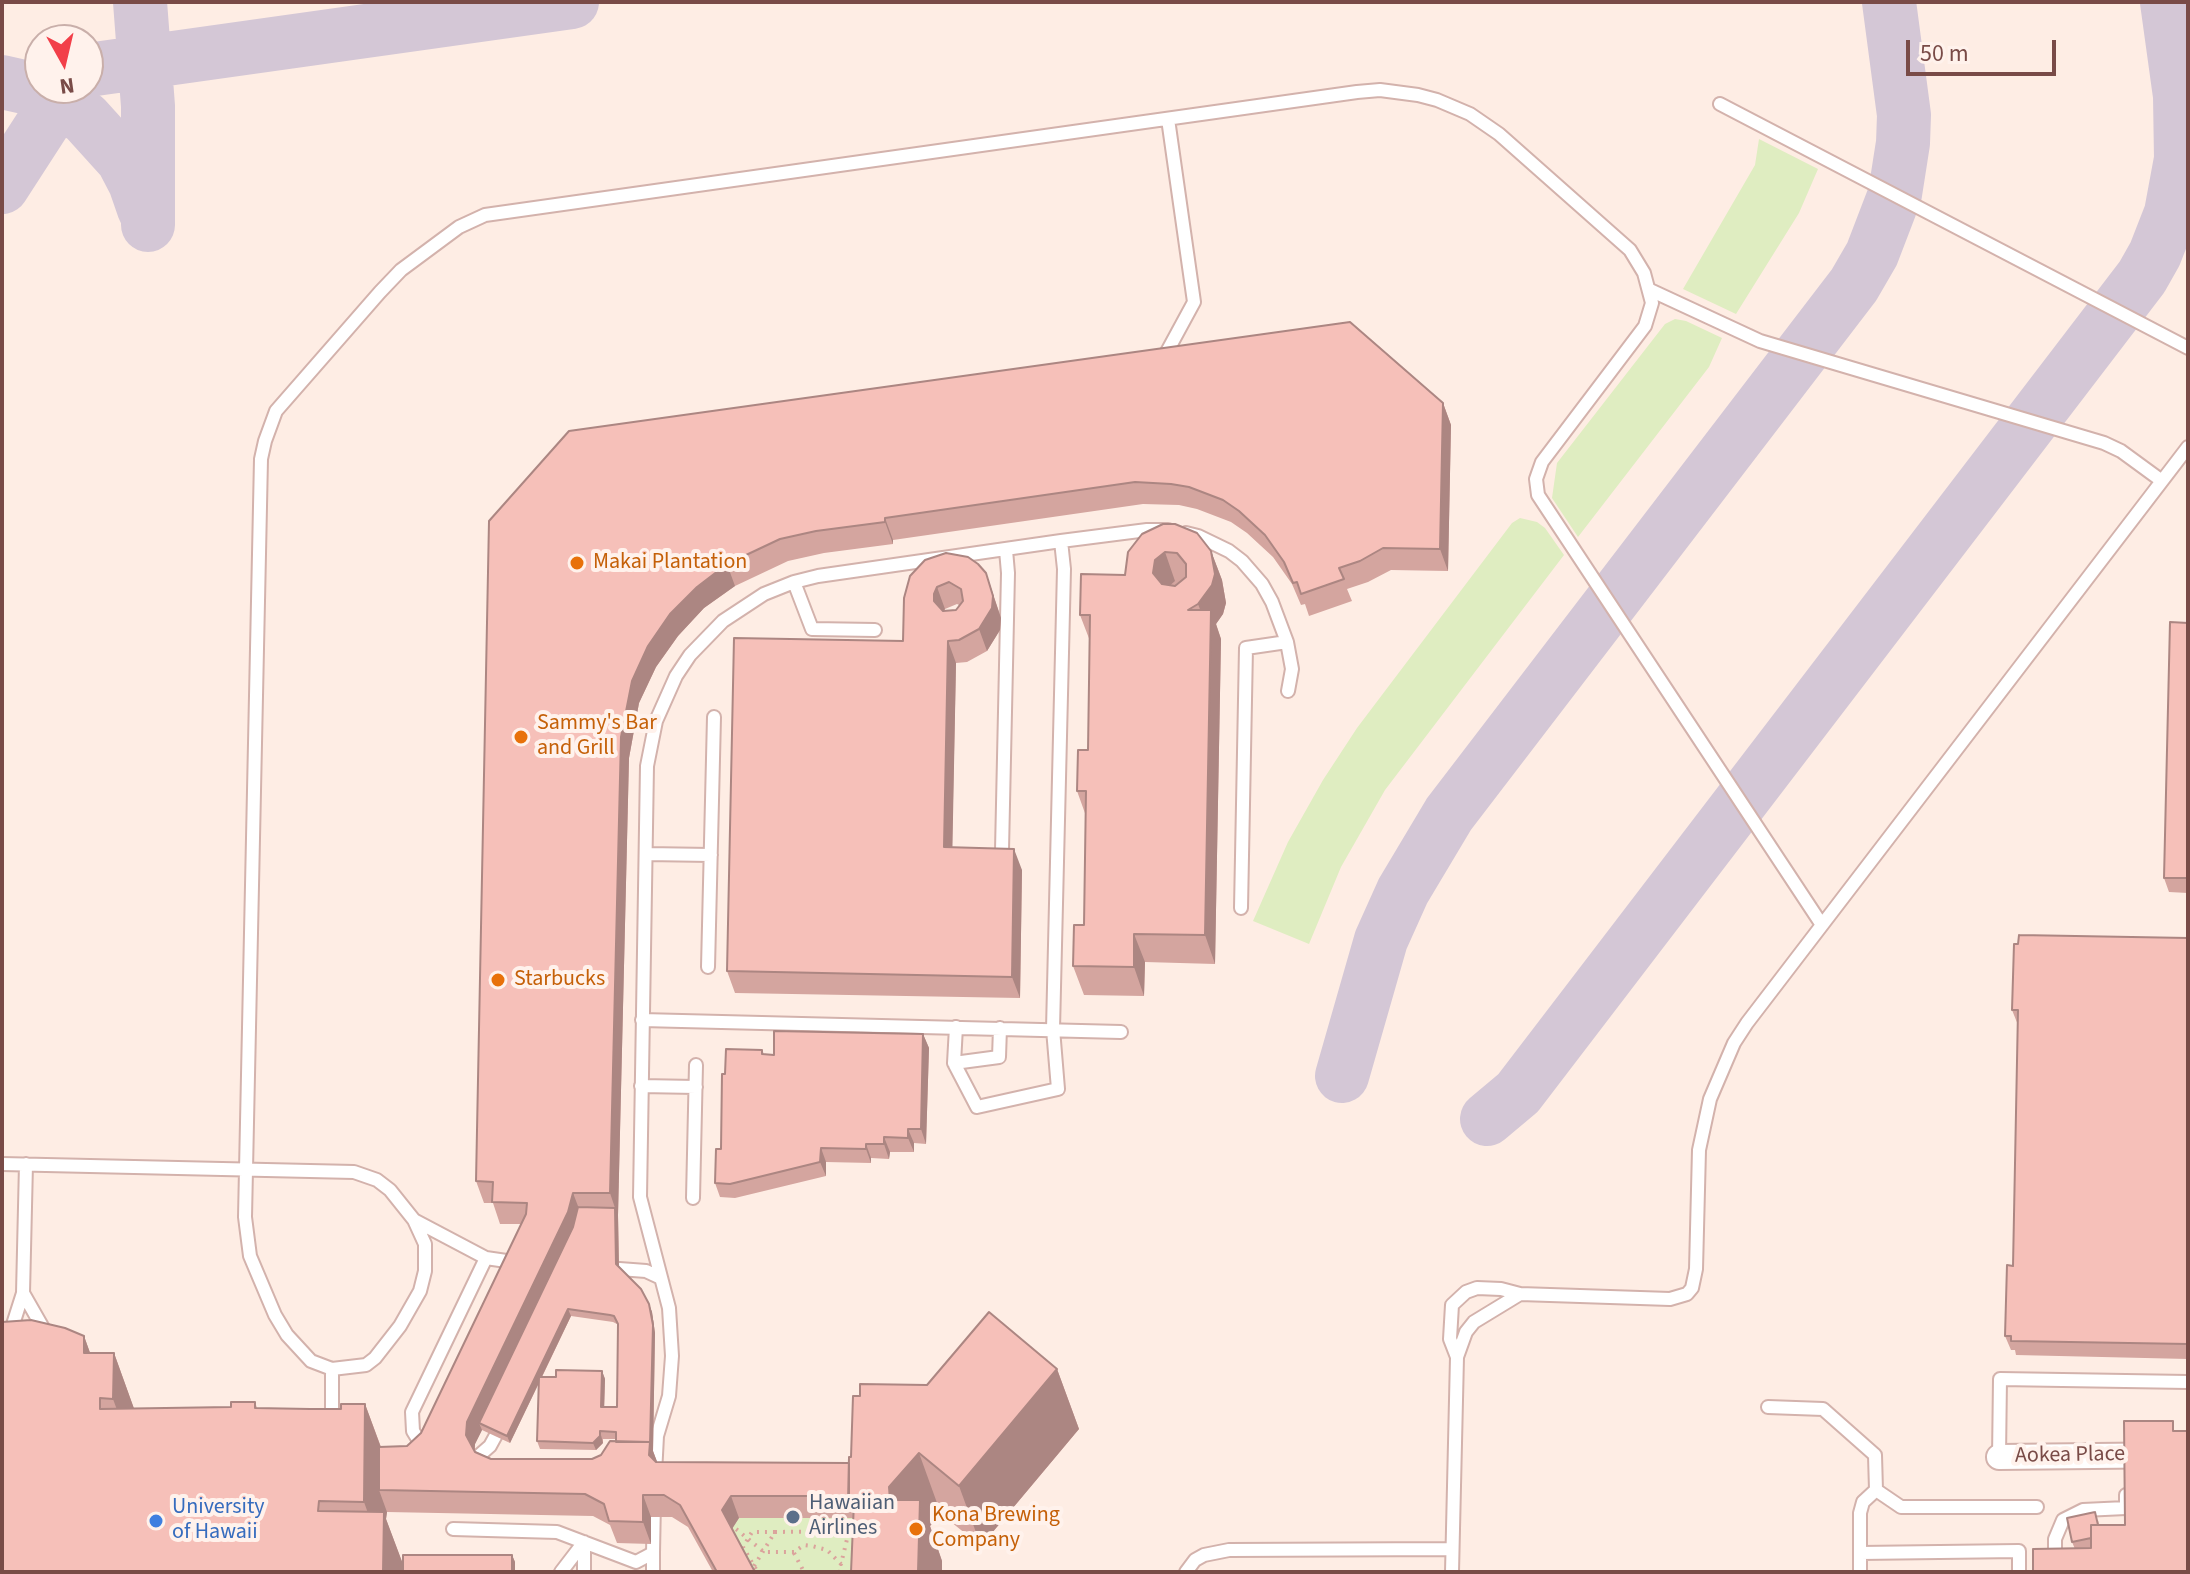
<!DOCTYPE html>
<style>
body{margin:0}
#map{position:relative;width:2190px;height:1574px;overflow:hidden;background:#feede4;font-family:"Source Sans 3",sans-serif}
canvas{display:block}
.frame{position:absolute;inset:0;border:4px solid #794b47;pointer-events:none}
.north{position:absolute;left:24px;top:24px;width:80px;height:80px;box-sizing:border-box;background:#fff2ec;border:2px solid #c9afaa;border-radius:50%;rotate:172deg;font-size:22px;font-weight:700;line-height:32px;text-align:center;color:#794b47}
.north::after{content:'';display:block;margin:auto;width:28px;height:36px;background:#f23f49;clip-path:polygon(50% 0,100% 100%,50% 72%,0 100%)}
.scale{position:absolute;left:1906px;top:40px;width:150px;height:36px;box-sizing:border-box;border:4px solid #794b47;border-top:0;padding-left:10px;font-size:24px;line-height:28px;white-space:nowrap;color:#794b47;-webkit-text-stroke:6px #fff2ec;paint-order:stroke}
</style>
<div id="map">
<canvas width="2190" height="1574"></canvas>
<div class="frame"></div>
<div class="north">N</div>
<div class="scale">50 m</div>
</div>
<script>
const g = document.querySelector('canvas').getContext('2d');
g.lineJoin = 'round';
function paint(path, color) {
  g.fillStyle = color;
  g.fill(path, 'evenodd');
}
function toPath(rows) {
  const path = new Path2D();
  for (const r of rows) {
    path.moveTo(r[0], r[1]);
    for (let i = 2; i < r.length; i += 2) path.lineTo(r[i], r[i + 1]);
  }
  return path;
}
function stroke(path, color, width, dash) {
  g.strokeStyle = color;
  g.lineWidth = width;
  g.lineCap = dash ? 'butt' : 'round';
  g.setLineDash(dash || []);
  g.stroke(path);
}
function drawText(font, color, halo, rows, align = 'center') {
  g.font = font + ' "Source Sans 3",sans-serif';
  g.lineWidth = 8;
  g.setLineDash([]);
  g.textBaseline = 'middle';
  g.strokeStyle = halo;
  g.fillStyle = color;
  for (const [text, x, y, turn = 0] of rows) {
    g.save();
    g.translate(x, y);
    g.rotate((+turn || 0) * Math.PI / 180);
    g.textAlign = isNaN(turn) ? turn : align;
    if (halo) g.strokeText(text, 0, 0);
    g.fillText(text, 0, 0);
    g.restore();
  }
}
const green = toPath([
 [1759,139,1818,169,1799,213,1736,314,1683,289,1755,165],
 [1675,319,1686,321,1722,338,1709,367,1578,537,1552,498,1557,463,1665,324],
 [1520,518,1537,522,1545,528,1564,555,1385,790,1341,867,1309,944,1253,921,1288,842,1323,780,1357,728,1512,523],
 [739,1518,871,1518,875,1572,751,1572,730,1532]
]);
const taxiway = toPath([
 [140,2,148,106,148,225],
 [88,70,572,2],
 [2,82,42,91,85,118,123,160,135,183,144,209],
 [2,187,66,88],
 [1342,1076,1381,940,1403,891,1449,814,1854,285,1872,254,1895,194,1903,143,1904,115,1889,2],
 [1487,1119,1518,1093,2142,277,2155,254,2171,213,2181,159,2180,96,2167,2]
]);
const path = toPath([
 [730,1524,764,1552,794,1552,804,1545,812,1546,827,1550,841,1564,849,1531],
 [775,1532,848,1531],
 [794,1553,804,1572],
 [754,1566,775,1532,752,1532,743,1547,754,1566,758,1572],
 [840,1572,841,1564]
]);
const service = toPath([
 [1720,104,2188,348],
 [1650,290,1760,341,2104,443,2121,451,2162,481],
 [1162,361,1194,302,1168,119],
 [1186,533,1198,536,1229,551,1242,561,1262,584,1272,602,1287,642,1292,669,1288,691],
 [794,582,812,629,875,630],
 [1002,850,1008,573,1006,550],
 [646,854,711,855],
 [1241,908,1246,648,1287,642],
 [708,967,714,717],
 [642,1020,1121,1032],
 [956,1027,954,1063,977,1107,1058,1089,1053,1029,1064,569,1061,541],
 [954,1063,999,1057,1000,1028],
 [641,1086,696,1087],
 [2,1164,354,1172,377,1180,390,1190,414,1220,486,1258],
 [693,1198,696,1065],
 [414,1220,425,1244,425,1271,420,1291,400,1326,375,1358,366,1365,332,1369,311,1361,287,1335,275,1315,250,1256,245,1217,261,459,265,441,276,411,380,292,401,270,459,227,485,215,1357,92,1380,90,1418,95,1437,100,1470,114,1499,134,1630,250,1644,273,1652,303,1645,326,1542,462,1536,479,1538,495,1822,925],
 [606,1268,646,1271,661,1278],
 [23,1293,47,1335],
 [9,1337,23,1293,26,1164],
 [1457,1357,1466,1332,1474,1322,1520,1294],
 [1768,1407,1823,1409,1875,1455,1876,1490,1863,1502,1860,1513,1860,1572],
 [332,1422,332,1369],
 [424,1449,413,1431,412,1412,486,1258,520,1263],
 [1999,1457,2000,1379,2188,1382],
 [467,1461,474,1460,490,1446,502,1424],
 [655,1474,657,1436,669,1396,672,1356,669,1308,640,1197,647,766,656,721,676,676,690,655,723,621,764,594,794,582,818,576,1061,541,1147,530,1168,530],
 [1876,1490,1901,1507,2037,1507],
 [453,1529,557,1532,636,1562,653,1553,653,1572],
 [653,1553,654,1501],
 [1860,1553,2019,1551,2019,1572],
 [561,1572,584,1542],
 [584,1572,584,1542],
 [1186,1572,1195,1560,1204,1555,1229,1550,1452,1549],
 [1452,1572,1457,1357,1450,1339,1452,1305,1466,1292,1477,1288,1501,1289,1520,1294,1670,1299,1687,1294,1692,1288,1696,1269,1699,1150,1710,1099,1734,1043,1747,1023,2188,447],
 [2055,1572,2055,1539,2063,1520,2083,1510,2126,1508,2126,1495]
]);
const minor = toPath([
 [1999,1457,2188,1455]
]);
const wall = toPath([
 [1350,322,1443,403,1451,425,1448,571,1391,570,1368,582,1347,589,1352,601,1309,616,1305,604,1301,605,1292,584,1273,557,1247,533,1231,522,1197,509,1179,505,1143,504,893,540,893,544,824,553,788,561,735,586,704,608,678,636,656,667,639,703,629,758,618,1215,619,1266,641,1289,652,1312,655,1333,653,1451,657,1462,849,1463,849,1457,851,1457,853,1396,860,1396,860,1384,927,1385,989,1312,1057,1369,1079,1429,981,1546,941,1514,930,1526,942,1561,942,1572,851,1572,853,1518,739,1518,732,1529,755,1572,713,1572,688,1527,672,1517,651,1517,651,1544,617,1543,610,1525,593,1516,387,1512,386,1519,403,1565,403,1555,512,1555,515,1562,515,1572,2,1572,2,1322,31,1320,65,1328,84,1336,90,1353,114,1353,134,1409,231,1407,231,1402,255,1402,257,1408,310,1409,341,1409,341,1404,365,1404,381,1447,407,1446,421,1433,521,1224,500,1224,493,1203,484,1203,476,1181,489,521,569,431],
 [571,1316,613,1322,617,1324,618,1326,617,1407,604,1407,605,1379,602,1371,556,1370,556,1377,542,1377],
 [539,1383,537,1441,540,1449,596,1450,603,1443,603,1439,616,1439,616,1442,610,1441,601,1455,592,1459,491,1459,475,1451,475,1444,482,1430,510,1443],
 [1211,551,1222,580,1226,603,1223,614,1216,624,1221,639,1215,964,1145,962,1144,996,1084,995,1073,966,1084,925,1086,816,1077,791,1088,750,1090,641,1080,615,1125,575,1128,552],
 [986,573,1001,618,1000,630,987,651,967,662,956,663,952,848,1022,870,1020,998,735,993,727,971,903,641,910,576],
 [957,604,959,605,956,610,944,611,945,609],
 [2188,623,2188,893,2169,892,2164,878],
 [2188,938,2188,1359,2016,1355,2015,1350,2011,1350,2005,1336,2013,1266,2018,1025,2012,1010],
 [923,1034,929,1048,926,1144,914,1143,914,1152,890,1152,889,1159,871,1158,871,1163,826,1162,826,1176,735,1198,720,1197,715,1183,721,1149,725,1074,762,1050,764,1054,774,1055],
 [2098,1520,2099,1525,2188,1572,2075,1549,2072,1542]
]);
const shadedWall = toPath([
 [1443,403,1451,425,1448,571,1440,549],
 [885,518,893,540,893,544,885,522],
 [1211,551,1222,580,1226,603,1223,614,1216,624,1221,639,1215,964,1205,935,1209,633,1198,604],
 [1165,552,1175,581,1166,589,1153,573,1155,560],
 [727,564,735,586,704,608,678,636,656,667,639,703,629,758,618,1215,619,1271,616,1264,615,1208,610,1193,621,737,632,681,648,646,670,614,697,587],
 [986,573,1001,618,1000,630,987,651,979,629],
 [937,587,945,609,941,615,934,601,934,594],
 [948,641,956,663,952,869,944,847],
 [1014,849,1022,870,1020,998,1012,977],
 [1134,934,1145,962,1144,996,1134,967],
 [923,1034,929,1048,926,1144,921,1129],
 [908,1129,914,1143,914,1152,908,1138],
 [884,1137,890,1152,889,1159,884,1144],
 [866,1144,871,1158,871,1163,866,1149],
 [821,1148,826,1162,826,1176,820,1162],
 [573,1193,581,1214,479,1423,482,1430,475,1444,474,1456,466,1435,467,1422],
 [649,1304,652,1312,655,1333,653,1451,658,1464,649,1455],
 [568,1309,571,1316,510,1443,507,1436],
 [84,1336,106,1397,84,1353],
 [114,1353,136,1414,135,1459,113,1399],
 [1057,1369,1079,1429,981,1546,959,1486],
 [602,1371,605,1379,604,1414,601,1407],
 [365,1404,387,1464,379,1490,387,1512,386,1519,406,1572,383,1572,383,1555,364,1502],
 [600,1431,603,1443,596,1450,593,1443],
 [919,1453,941,1514,930,1526,942,1561,942,1572,918,1572,890,1500,889,1487],
 [643,1495,651,1517,651,1544,643,1522],
 [731,1496,739,1518,730,1532,722,1510],
 [512,1555,515,1562,515,1572,512,1572]
]);
const building = toPath([
 [1350,322,1443,403,1440,549,1383,548,1360,561,1339,568,1344,579,1301,594,1297,582,1293,583,1284,562,1265,535,1239,511,1223,500,1189,487,1171,484,1135,482,885,518,885,522,816,531,780,539,727,564,697,587,670,614,648,646,632,681,621,737,610,1193,573,1193,568,1212,467,1422,466,1435,475,1452,491,1459,592,1459,601,1455,610,1441,650,1442,649,1455,656,1462,849,1463,849,1496,731,1496,722,1510,755,1572,717,1572,680,1505,664,1495,643,1495,643,1522,609,1521,604,1504,585,1494,379,1490,379,1447,407,1446,421,1433,526,1214,527,1203,492,1202,493,1182,476,1181,489,521,569,431,1350,322],
 [1163,524,1175,524,1197,533,1211,551,1215,574,1212,585,1198,604,1188,610,1211,610,1205,935,1134,934,1134,967,1073,966,1074,925,1084,925,1086,791,1077,791,1078,750,1088,750,1090,615,1080,615,1081,574,1125,575,1128,552,1142,534,1163,524],
 [1165,552,1177,553,1186,564,1186,577,1175,586,1162,584,1153,573,1155,560,1165,552],
 [946,553,968,557,978,564,986,573,993,596,992,608,979,629,959,640,948,641,944,847,1014,849,1012,977,727,971,734,638,903,641,904,598,910,576,925,560,946,553],
 [949,582,961,589,963,601,956,610,943,611,934,601,934,594,937,587,949,582],
 [2170,622,2188,623,2188,878,2164,878,2170,622],
 [2019,935,2188,938,2188,1344,2011,1341,2011,1336,2005,1336,2007,1265,2013,1266,2018,1010,2012,1010,2014,944,2018,944,2019,935],
 [774,1031,923,1034,921,1129,908,1129,908,1138,884,1137,884,1144,866,1144,866,1149,821,1148,820,1162,730,1184,715,1183,716,1149,721,1149,722,1074,725,1074,726,1049,762,1050,762,1054,774,1055,774,1031],
 [578,1207,615,1208,616,1264,641,1289,649,1304,653,1325,650,1444,650,1442,616,1442,616,1432,600,1431,600,1436,593,1443,537,1441,539,1377,556,1377,556,1370,602,1371,601,1407,617,1407,618,1324,614,1316,610,1315,568,1309,507,1436,479,1423,573,1227,578,1207],
 [989,1312,1057,1369,959,1486,919,1453,889,1487,890,1500,920,1500,918,1572,851,1572,854,1502,848,1502,849,1457,851,1457,853,1396,860,1396,860,1384,927,1385,989,1312],
 [31,1320,65,1328,84,1336,84,1353,114,1353,113,1399,100,1398,100,1409,231,1407,231,1402,255,1402,255,1408,310,1409,341,1409,341,1404,365,1404,364,1502,319,1501,318,1511,384,1512,383,1572,2,1572,2,1322,31,1320],
 [2124,1421,2173,1421,2173,1431,2188,1431,2188,1572,2033,1572,2033,1549,2091,1548,2091,1525,2125,1525,2124,1421],
 [2095,1512,2098,1525,2091,1525,2091,1538,2072,1542,2067,1518,2095,1512],
 [403,1555,512,1555,512,1572,403,1572,403,1555]
]);
const markers = [
 [577,563,8,"#e8710a"],
 [521,737,8,"#e8710a"],
 [498,980,8,"#e8710a"],
 [793,1517,8,"#5c6f8a"],
 [156,1521,8,"#3f7fe0"],
 [916,1529,8,"#e8710a"]
];
const foodNames = [
 ["Makai Plantation",593,563],
 ["Sammy's Bar",537,724],
 ["and Grill",537,749],
 ["Starbucks",514,980],
 ["Kona Brewing",932,1516],
 ["Company",932,1541]
];
const streetNames = [
 ["Aokea Place",2070,1456,-1]
];
const serviceNames = [
 ["Hawaiian",809,1504],
 ["Airlines",809,1529]
];
const shopNames = [
 ["University",172,1508],
 ["of Hawaii",172,1533]
];
paint(green, '#dfedc1');
stroke(taxiway, '#d4c7d6', 54);
stroke(service, '#d3b2ac', 16);
stroke(minor, '#d3b2ac', 28);
stroke(path, '#dba39c', 4, [2, 6]);
stroke(service, '#fff', 12);
stroke(minor, '#fff', 24);
paint(wall, '#d4a59f');
paint(shadedWall, '#ac8682');
paint(building, '#f6c0b9');
stroke(building, '#ac8682', 2);
for (const [x, y, r, color] of markers) {
  const dot = new Path2D();
  dot.arc(x, y, r, 0, 2 * Math.PI);
  g.fillStyle = color;
  g.fill(dot);
  stroke(dot, '#fff2ec', 3);
}
drawText('22px', '#c56008', '#fff2ec', foodNames, 'left');
drawText('22px', '#794b47', '#fff2ec', streetNames);
drawText('22px', '#4e5e75', '#fff2ec', serviceNames, 'left');
drawText('22px', '#366cbe', '#fff2ec', shopNames, 'left');
</script>
